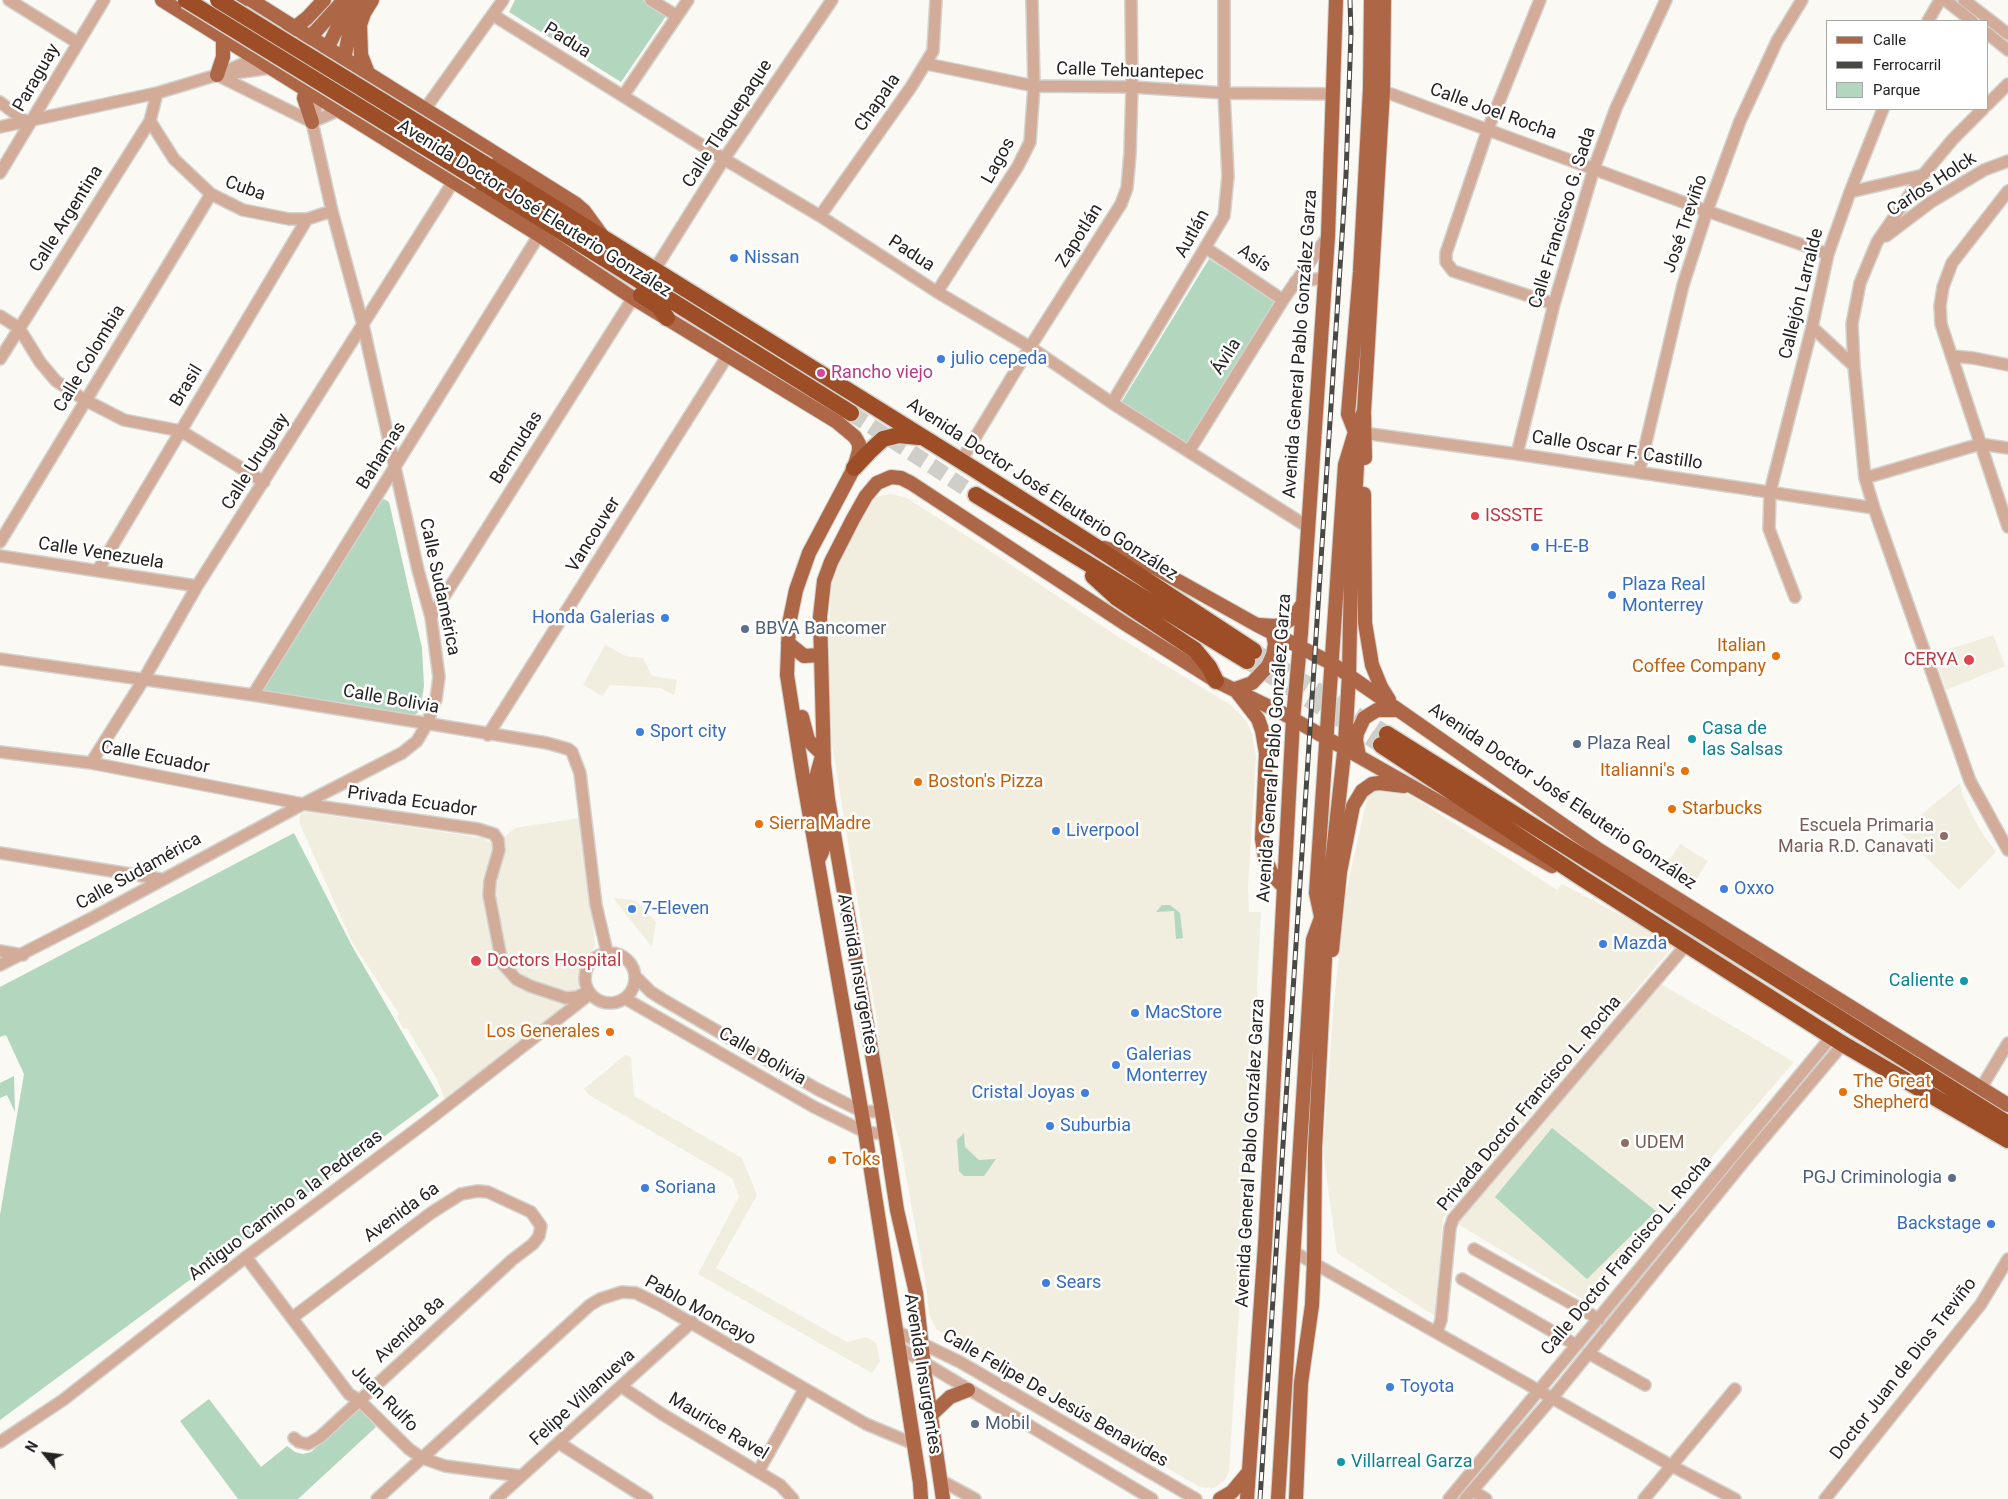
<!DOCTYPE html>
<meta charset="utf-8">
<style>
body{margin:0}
#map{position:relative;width:2008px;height:1499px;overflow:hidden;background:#faf9f3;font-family:Roboto,sans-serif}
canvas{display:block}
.legend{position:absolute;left:1826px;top:20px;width:162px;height:90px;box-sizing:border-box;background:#fff;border:1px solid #a7a7a6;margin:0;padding:6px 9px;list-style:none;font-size:15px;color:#242321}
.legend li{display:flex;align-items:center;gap:10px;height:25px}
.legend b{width:25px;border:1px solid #a7a7a6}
.north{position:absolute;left:20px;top:1429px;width:50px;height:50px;-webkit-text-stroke:4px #fff;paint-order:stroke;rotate:299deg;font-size:14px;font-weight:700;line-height:20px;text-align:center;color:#242321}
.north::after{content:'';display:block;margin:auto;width:18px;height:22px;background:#242321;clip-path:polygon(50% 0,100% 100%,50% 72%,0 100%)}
</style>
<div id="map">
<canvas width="2008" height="1499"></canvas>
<ul class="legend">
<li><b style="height:6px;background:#ad6747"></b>Calle</li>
<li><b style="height:6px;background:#494845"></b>Ferrocarril</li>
<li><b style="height:14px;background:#b2d7be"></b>Parque</li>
</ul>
<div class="north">N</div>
</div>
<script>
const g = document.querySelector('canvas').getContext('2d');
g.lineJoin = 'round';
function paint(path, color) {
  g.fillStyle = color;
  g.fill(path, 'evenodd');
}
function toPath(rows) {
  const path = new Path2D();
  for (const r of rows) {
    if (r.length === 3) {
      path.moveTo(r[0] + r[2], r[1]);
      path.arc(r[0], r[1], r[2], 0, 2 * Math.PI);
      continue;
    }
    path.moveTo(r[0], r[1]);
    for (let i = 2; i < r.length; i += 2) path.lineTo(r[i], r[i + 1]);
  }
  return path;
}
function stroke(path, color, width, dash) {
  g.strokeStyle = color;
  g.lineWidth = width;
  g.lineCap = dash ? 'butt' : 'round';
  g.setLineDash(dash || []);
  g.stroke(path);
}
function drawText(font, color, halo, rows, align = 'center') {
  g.font = font + ' Roboto,sans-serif';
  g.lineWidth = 5;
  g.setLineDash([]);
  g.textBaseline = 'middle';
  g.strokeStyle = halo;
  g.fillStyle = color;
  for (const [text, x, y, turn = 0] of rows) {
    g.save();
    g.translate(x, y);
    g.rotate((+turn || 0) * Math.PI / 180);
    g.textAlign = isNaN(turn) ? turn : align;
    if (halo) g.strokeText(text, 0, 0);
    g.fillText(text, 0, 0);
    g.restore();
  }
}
const built = toPath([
 [890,494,905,497,984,547,1117,636,1231,705,1246,721,1252,734,1256,757,1248,887,1249,912,1261,912,1257,986,1258,1005,1229,1472,1225,1480,1214,1488,1200,1487,990,1366,936,1329,929,1314,926,1285,900,1143,884,1089,879,1056,879,1033,827,713,831,582,844,548,869,504,876,497],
 [1993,635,2005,666,1946,690,1934,654],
 [605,645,626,656,643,658,652,676,677,680,674,695,660,688,610,685,602,696,583,685],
 [1960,783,1962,794,1973,817,1982,833,1996,852,1959,890,1900,832],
 [1386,789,1412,796,1557,890,1562,884,1675,944,1443,1218,1435,1316,1337,1253,1323,1152,1334,1000,1346,893,1369,790],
 [305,812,483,838,489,842,506,836,515,828,520,827,581,818,595,945,581,971,578,991,543,1026,447,1105,437,1079,407,1028,404,1029,397,1017,399,1014,352,942,299,822,300,815],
 [1680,844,1708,861,1694,883,1666,866],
 [613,898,635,900,656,922,652,947],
 [1661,984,1794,1062,1587,1302,1458,1224],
 [625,1055,631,1057,634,1096,742,1158,757,1195,716,1268,847,1342,866,1337,876,1343,880,1361,872,1373,698,1274,739,1197,732,1178,589,1095,584,1089]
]);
const green = toPath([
 [515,0,643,0,664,13,666,16,621,82,509,12],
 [1209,259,1275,300,1189,447,1121,403],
 [384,499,389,502,422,648,424,686,420,711,413,716,262,691,378,502],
 [294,833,352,946,439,1096,0,1420,0,1215,24,1074,6,1035,0,1037,0,987],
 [1162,905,1170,905,1180,913,1183,938,1176,939,1174,911,1156,912],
 [14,1076,15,1112,7,1095,0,1098,0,1083],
 [1552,1128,1656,1211,1587,1279,1495,1197],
 [964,1133,965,1147,979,1160,996,1159,984,1176,964,1176,959,1171,957,1140],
 [209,1399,261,1467,287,1446,295,1452,303,1454,311,1452,359,1408,376,1427,298,1499,238,1499,180,1421]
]);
const highwayTunnel = toPath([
 [851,413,976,495],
 [1254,651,1387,734],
 [1247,661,1381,745]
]);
const minor = toPath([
 [9,0,78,43],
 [651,0,677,16],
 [1540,0,1488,129,1446,253,1446,262,1453,271,1554,304],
 [1945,0,1972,21],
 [1964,0,2008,34],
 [493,15,724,159,820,216,937,292,1030,347,1112,403,1308,527],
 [1928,21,1940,0],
 [1987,33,2008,50],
 [927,64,1034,86,1132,87,1224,93,1334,94],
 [228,74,270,68],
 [217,75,312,122],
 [1377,90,1383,91,1707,211,1828,254],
 [623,96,688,0],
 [0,102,26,122],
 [1987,105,2008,84],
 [425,109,503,0],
 [1983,109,1953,139,1923,175,1877,242,1860,283,1852,324,1854,366,1865,478,1874,508,1970,781,2008,850],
 [150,121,174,159,211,194,243,210,289,219,307,219,332,211],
 [312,122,339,110],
 [0,127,157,93,217,75,256,58],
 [0,173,104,0],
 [2008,191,1952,263,1943,287,1940,306,1941,324,2008,527],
 [1850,192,1923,175],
 [820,216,911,87,933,51,936,0],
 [1886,236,1931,202,1984,170,2008,161],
 [1206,248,1283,300],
 [655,269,724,159,832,0],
 [1295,282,1325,278],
 [937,292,1018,166,1030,142,1034,86,1032,0],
 [0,316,19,328,40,362,56,381,85,400,124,420,181,431,264,482],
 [1812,327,1854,366],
 [1952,356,1973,358,2008,365],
 [0,359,150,121,157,93],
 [1112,403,1224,216,1228,176,1224,93,1224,0],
 [1356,432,1517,454,1874,508],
 [1189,451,1283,300,1328,236],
 [1517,454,1554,304,1594,168,1616,108,1666,0],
 [961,461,1030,347,1121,204,1127,188,1130,154,1132,87,1131,0],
 [1639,472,1683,285,1707,211,1740,121,1777,41,1802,0],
 [1865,478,1980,444,2008,448],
 [0,542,211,194],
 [0,556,197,586],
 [98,570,307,219],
 [1795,597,1769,529,1770,492,1812,327,1828,254,1850,192,1883,109],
 [431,617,633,298],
 [0,659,253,695,547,743,568,749,572,752,580,773,596,905,607,952],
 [253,695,539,235],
 [488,735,728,355],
 [0,752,91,763,303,804,478,829,494,834,498,840,499,850,490,881,489,895,502,963,516,979,530,986,566,998,577,997,586,992],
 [91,763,144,679,197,586,453,182],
 [0,853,161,879],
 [0,951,23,955],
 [610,978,25],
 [0,965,90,919,303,804,402,753,417,741,427,724,436,699,439,677,431,617,418,570,363,325,332,211,312,122,319,98],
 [636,977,651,992,662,999,817,1089,861,1111,882,1112],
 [626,999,814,1107,865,1132,885,1134],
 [1981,1088,2008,1043],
 [1474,1249,1599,1319],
 [1294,1252,1672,1466,1735,1499],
 [246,1257,349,1394,360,1401,409,1449,422,1458,445,1466,521,1476],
 [1462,1279,1576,1345],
 [292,1318,431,1213,461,1194,478,1191,488,1192,531,1212,541,1226,539,1236,533,1244,512,1260,320,1437,308,1444,299,1442,294,1438],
 [896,1331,960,1362,1196,1499],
 [1437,1332,1441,1320,1450,1228,1453,1219,1686,945],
 [898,1347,1152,1499],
 [1588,1353,1645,1385],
 [622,1387,662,1414,780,1485,793,1499],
 [0,1442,63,1400,246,1257,426,1122,590,994],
 [559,1443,647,1499],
 [758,1472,804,1390],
 [940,1480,975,1499],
 [1473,1491,1486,1499],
 [377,1499,590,1305,600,1299,622,1292,636,1293,660,1305,866,1424,914,1444],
 [496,1499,692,1322],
 [1449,1499,1832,1036],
 [1465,1499,1553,1397,1745,1160,1843,1044],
 [1644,1499,1735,1389],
 [1825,1499,1981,1304,2008,1259]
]);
const major = toPath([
 [162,0,539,235,633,298,837,422,855,437,859,444,859,451,854,468,809,553,796,590,789,624,787,675,803,777,865,1132,920,1483,921,1499],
 [251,0,576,204,584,211,603,237],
 [235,20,240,13,239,0],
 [304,41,316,31,344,0],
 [324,55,351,0],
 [259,56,307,18,324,0],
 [343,65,352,19,362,0],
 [368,73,361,55,360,25,364,13,372,0],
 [217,75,223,57,223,39],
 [307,85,304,98,312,122],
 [1364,414,1365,458],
 [1364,494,1365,623,1372,665,1381,687,1389,700],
 [1104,548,1139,559,1257,625,1331,663,1599,850,2008,1105],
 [1259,625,1275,626,1283,624,1294,617,1302,605],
 [788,643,804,656,820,655],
 [1235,689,1252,683,1268,666,1273,655,1275,644,1273,633],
 [1237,692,1258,719,1262,730,1266,753,1262,839,1265,858,1273,876,1284,887],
 [802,717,808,740,823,755],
 [1359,756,1356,740,1357,733,1364,718,1377,710,1397,710],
 [818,860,822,852,825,842,814,785,821,760],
 [1332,950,1340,872,1353,806,1362,791,1372,784,1379,783,1404,786],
 [931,1415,950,1397,968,1390],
 [943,1499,925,1376,916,1293,897,1210,882,1112,828,799,824,764,820,617,824,581,831,562,853,519,866,496,877,483,891,477,901,478,911,483,1124,623,1216,681,1284,714,1552,866],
 [1220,1499,1232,1492,1247,1474],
 [1247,1499,1265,1244,1293,719,1301,633,1328,236,1336,0],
 [1278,1499,1313,940,1328,899,1345,744,1349,675,1351,575,1357,465,1355,432,1348,414,1360,272,1370,89,1371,0],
 [1296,1499,1301,1383,1312,1305,1314,1262,1315,1148,1326,940,1316,893,1345,465,1355,432,1364,411,1383,91,1384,0]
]);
const highway = toPath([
 [488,166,974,469,1093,545,1254,651],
 [480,181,851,413],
 [641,295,658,306,667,318],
 [854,468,869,452,883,439,899,435,919,437],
 [976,495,1247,661],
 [1093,576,1117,598,1195,650,1209,667,1216,681],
 [1387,734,2008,1124],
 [1381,745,1582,878,1843,1044,2008,1140]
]);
const rail = toPath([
 [1260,1499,1346,175,1351,33,1350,0]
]);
const highwayBridge = toPath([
 [186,0,480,181],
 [218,0,488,166]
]);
const markers = [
 [734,258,5,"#3f7fe0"],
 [941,359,5,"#3f7fe0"],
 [821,373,5,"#d1479c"],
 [1475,516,5,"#e0444e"],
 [1535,547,5,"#3f7fe0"],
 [1612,595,5,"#3f7fe0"],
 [665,618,5,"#3f7fe0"],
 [745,629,5,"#5c6f8a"],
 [1776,656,5,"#e8710a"],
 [1969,660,6,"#e0444e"],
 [640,732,5,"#3f7fe0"],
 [1692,739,5,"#0f9aa8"],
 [1577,744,5,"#5c6f8a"],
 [1685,771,5,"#e8710a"],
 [918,782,5,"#e8710a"],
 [1672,809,5,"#e8710a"],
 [759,824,5,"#e8710a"],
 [1056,831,5,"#3f7fe0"],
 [1944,836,5,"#8d6e63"],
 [1724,889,5,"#3f7fe0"],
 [632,909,5,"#3f7fe0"],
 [1603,944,5,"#3f7fe0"],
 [476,961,6,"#e0444e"],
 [1964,981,5,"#0f9aa8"],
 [1135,1013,5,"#3f7fe0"],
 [610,1032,5,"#e8710a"],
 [1116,1065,5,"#3f7fe0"],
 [1843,1092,5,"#e8710a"],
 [1085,1093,5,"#3f7fe0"],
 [1050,1126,5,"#3f7fe0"],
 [1625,1143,5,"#8d6e63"],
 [832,1160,5,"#e8710a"],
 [1952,1178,5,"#5c6f8a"],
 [645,1188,5,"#3f7fe0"],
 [1991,1224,5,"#3f7fe0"],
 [1046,1283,5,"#3f7fe0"],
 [1390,1387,5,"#3f7fe0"],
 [975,1424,5,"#5c6f8a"],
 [1341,1462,5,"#0f9aa8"]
];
const streetNames = [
 ["Padua",567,41,32],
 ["Calle Tehuantepec",1130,72,2],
 ["Paraguay",37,78,-60],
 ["Chapala",878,103,-55],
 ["Calle Joel Rocha",1493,112,20],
 ["Calle Tlaquepaque",728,124,-57],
 ["Lagos",999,161,-61],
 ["Carlos Holck",1932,185,-33],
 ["Cuba",245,189,20],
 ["Avenida Doctor José Eleuterio González",534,209,32],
 ["Calle Francisco G. Sada",1563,218,-73],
 ["Calle Argentina",67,219,-58],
 ["José Treviño",1686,224,-71],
 ["Autlán",1193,234,-61],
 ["Zapotlán",1080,236,-58],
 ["Padua",911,254,33],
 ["Asís",1254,259,34],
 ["Callejón Larralde",1802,294,-76],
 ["Avenida General Pablo González Garza",1301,344,-86],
 ["Ávila",1227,357,-58],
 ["Calle Colombia",90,359,-59],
 ["Brasil",187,386,-59],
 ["Bermudas",517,448,-58],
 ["Calle Oscar F. Castillo",1617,451,9],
 ["Bahamas",382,456,-58],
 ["Calle Uruguay",256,462,-58],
 ["Avenida Doctor José Eleuterio González",1042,490,33],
 ["Vancouver",594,535,-58],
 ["Calle Venezuela",101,554,9],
 ["Calle Sudamérica",439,587,78],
 ["Calle Bolivia",391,700,10],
 ["Avenida General Pablo González Garza",1275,748,-86],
 ["Calle Ecuador",155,758,11],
 ["Avenida Doctor José Eleuterio González",1562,797,34],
 ["Privada Ecuador",412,802,8],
 ["Calle Sudamérica",139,872,-29],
 ["Avenida Insurgentes",857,974,80],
 ["Calle Bolivia",762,1057,30],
 ["Privada Doctor Francisco L. Rocha",1530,1104,-50],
 ["Avenida General Pablo González Garza",1251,1153,-87],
 ["Antiguo Camino a la Pedreras",286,1206,-37],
 ["Avenida 6a",402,1213,-36],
 ["Calle Doctor Francisco L. Rocha",1627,1256,-50],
 ["Pablo Moncayo",700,1311,29],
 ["Avenida 8a",410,1330,-43],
 ["Doctor Juan de Dios Treviño",1904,1369,-52],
 ["Avenida Insurgentes",922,1374,81],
 ["Felipe Villanueva",583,1398,-42],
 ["Juan Rulfo",384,1399,45],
 ["Calle Felipe De Jesús Benavides",1055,1399,30],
 ["Maurice Ravel",718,1427,31]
];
const shopNames = [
 ["Nissan",744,258],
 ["julio cepeda",951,359],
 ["H-E-B",1545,547],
 ["Plaza Real",1622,585],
 ["Monterrey",1622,606],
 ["Honda Galerias",655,618,"right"],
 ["Sport city",650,732],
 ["Liverpool",1066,831],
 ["Oxxo",1734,889],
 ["7-Eleven",642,909],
 ["Mazda",1613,944],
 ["MacStore",1145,1013],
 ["Galerias",1126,1055],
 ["Monterrey",1126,1076],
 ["Cristal Joyas",1075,1093,"right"],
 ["Suburbia",1060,1126],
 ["Soriana",655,1188],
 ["Backstage",1981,1224,"right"],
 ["Sears",1056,1283],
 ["Toyota",1400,1387]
];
const hotelNames = [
 ["Rancho viejo",831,373]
];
const healthNames = [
 ["ISSSTE",1485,516],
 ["CERYA",1958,660,"right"],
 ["Doctors Hospital",487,961]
];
const serviceNames = [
 ["BBVA Bancomer",755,629],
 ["Plaza Real",1587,744],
 ["PGJ Criminologia",1942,1178,"right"],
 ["Mobil",985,1424]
];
const foodNames = [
 ["Italian",1766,646,"right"],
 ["Coffee Company",1766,667,"right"],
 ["Italianni's",1675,771,"right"],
 ["Boston's Pizza",928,782],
 ["Starbucks",1682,809],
 ["Sierra Madre",769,824],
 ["Los Generales",600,1032,"right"],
 ["The Great",1853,1082],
 ["Shepherd",1853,1103],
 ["Toks",842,1160]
];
const cultureNames = [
 ["Casa de",1702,729],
 ["las Salsas",1702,750],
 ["Caliente",1954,981,"right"],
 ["Villarreal Garza",1351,1462]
];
const educationNames = [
 ["Escuela Primaria",1934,826],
 ["Maria R.D. Canavati",1934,847],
 ["UDEM",1635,1143,"left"]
];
paint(built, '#f1eee0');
paint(green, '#b2d7be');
stroke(highwayTunnel, '#cfcec9', 16, [16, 8]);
stroke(minor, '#d3d2cd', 14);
stroke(major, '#d3d2cd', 16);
stroke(highway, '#d3d2cd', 19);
stroke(minor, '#d2ab99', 11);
stroke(major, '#ad6747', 14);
stroke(highway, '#9d4e27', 16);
stroke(rail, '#494845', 5);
stroke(rail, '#fff', 3, [9]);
stroke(highwayBridge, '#d3d2cd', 19, []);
stroke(highwayBridge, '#9d4e27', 16);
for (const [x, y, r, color] of markers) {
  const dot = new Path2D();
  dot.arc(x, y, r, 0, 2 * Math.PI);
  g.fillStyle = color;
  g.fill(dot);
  stroke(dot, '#fff', 2);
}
drawText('18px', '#242321', '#fff', streetNames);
drawText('18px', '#366cbe', '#fff', shopNames, 'left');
drawText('18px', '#b23c85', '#fff', hotelNames, 'left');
drawText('18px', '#be3a42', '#fff', healthNames, 'left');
drawText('18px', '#4e5e75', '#fff', serviceNames, 'left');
drawText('18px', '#c56008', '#fff', foodNames, 'left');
drawText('18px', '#0d838f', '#fff', cultureNames, 'left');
drawText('18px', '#785e54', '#fff', educationNames, 'right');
</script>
